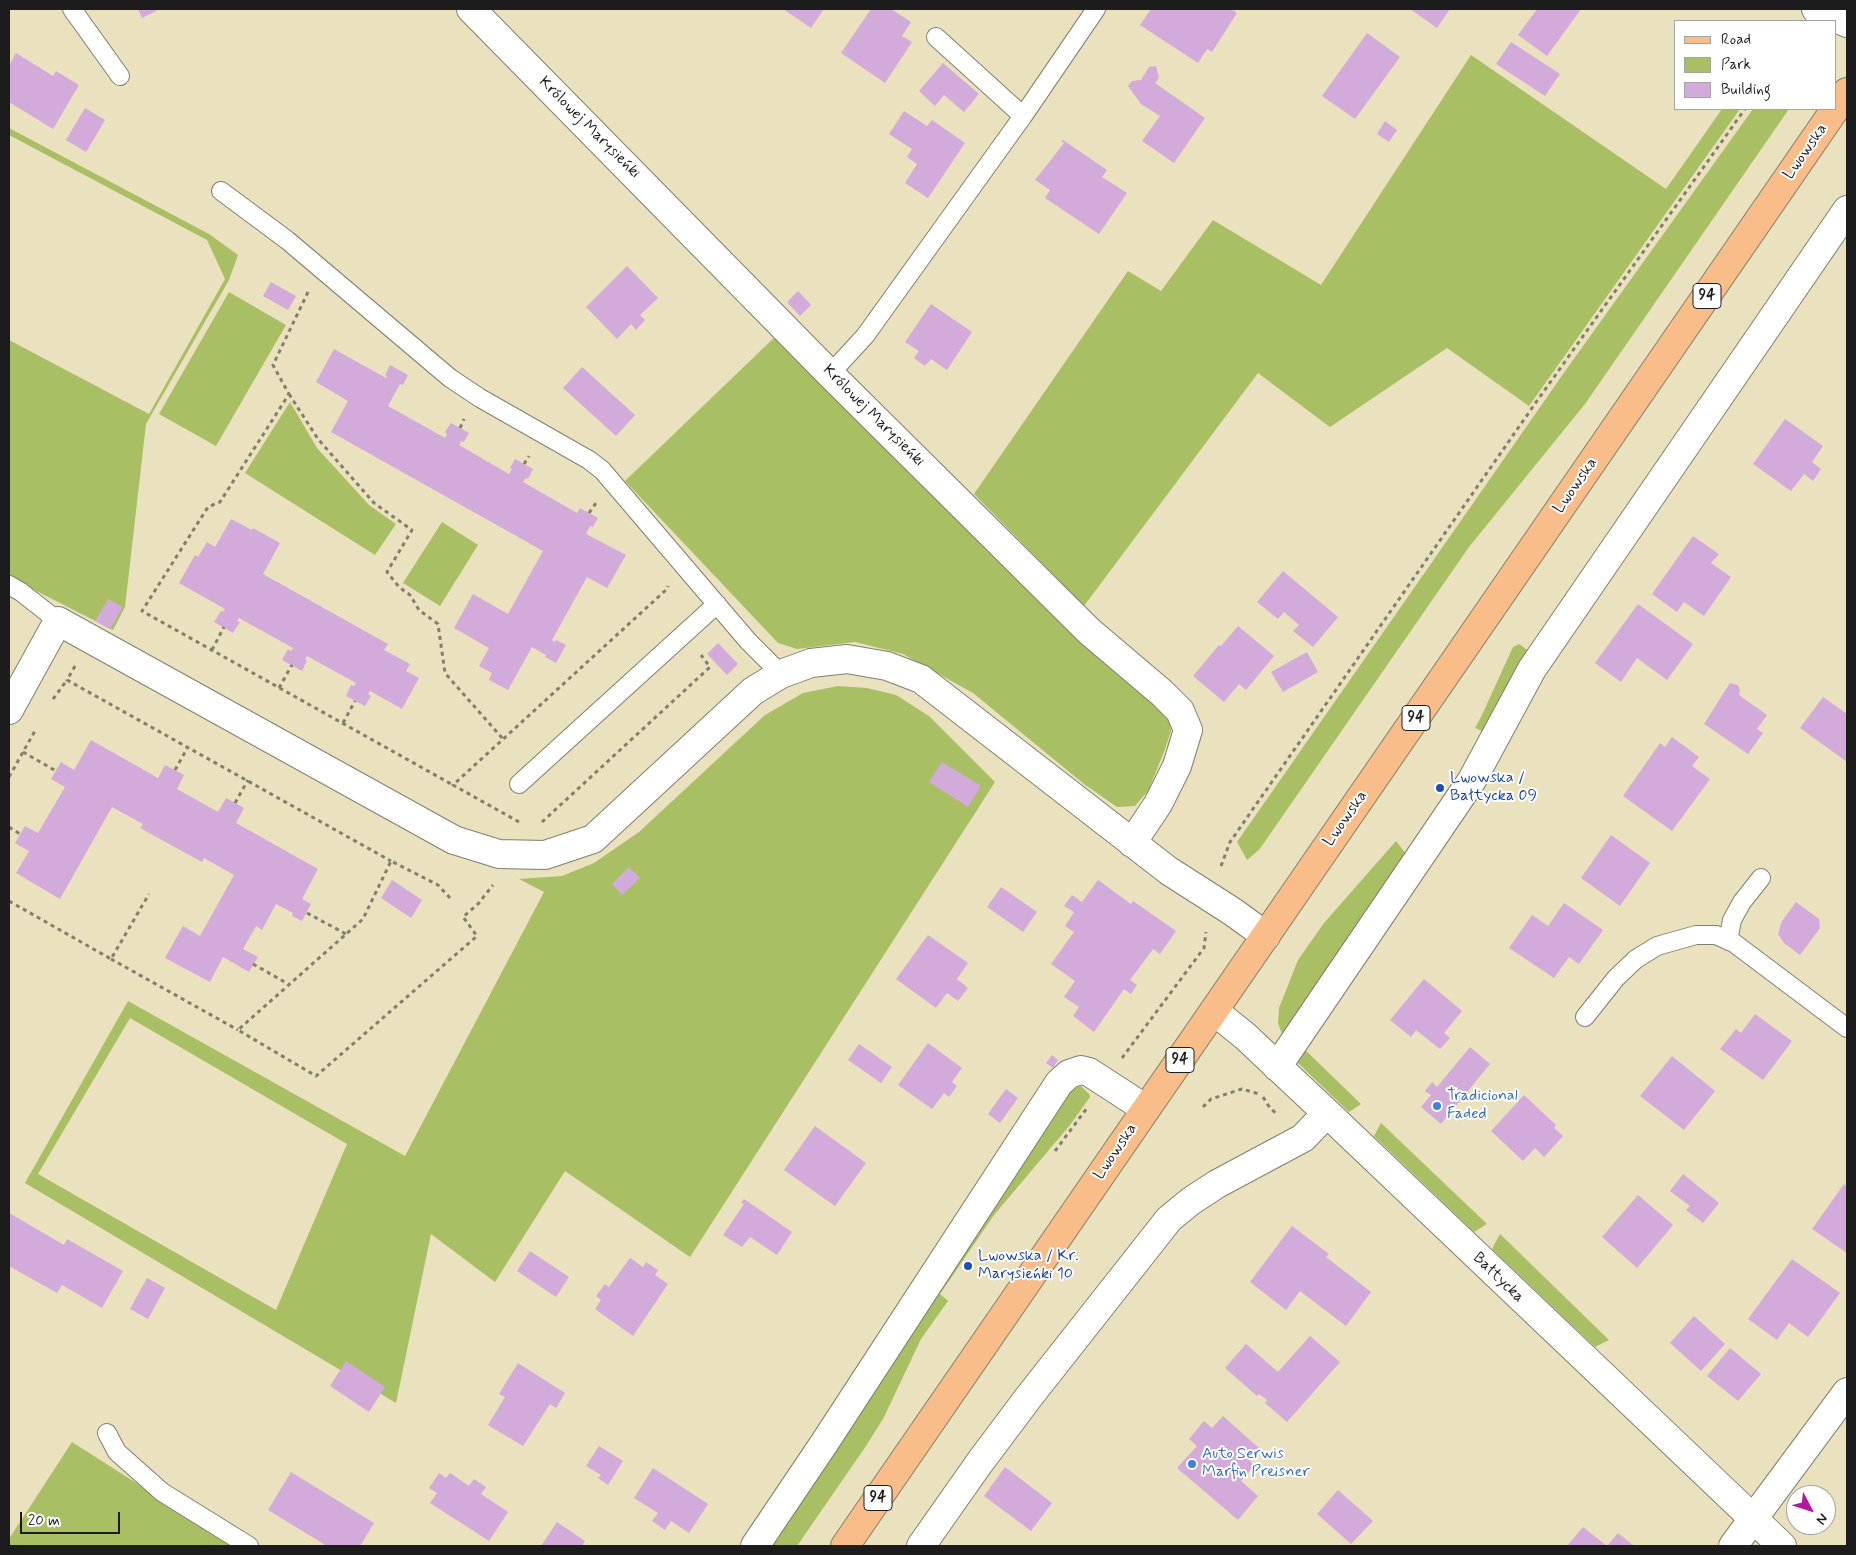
<!DOCTYPE html>
<meta charset="utf-8">
<style>
body{margin:0}
#map{position:relative;width:1856px;height:1555px;overflow:hidden;background:#eae1be;font-family:Mynerve,sans-serif}
canvas{display:block}
.frame{position:absolute;inset:0;border:10px solid #1c1c1c;pointer-events:none}
.legend{position:absolute;left:1674px;top:20px;width:162px;height:90px;box-sizing:border-box;background:#fff;border:1px solid #a4a4a4;margin:0;padding:6px 9px;list-style:none;font-size:15px;color:#1c1c1c}
.legend li{display:flex;align-items:center;gap:10px;height:25px}
.legend b{width:25px;border:1px solid #a4a4a4}
.north{position:absolute;left:1786px;top:1485px;width:50px;height:50px;box-sizing:border-box;background:#fff;border:1px solid #a4a4a4;border-radius:50%;rotate:130deg;font-size:14px;font-weight:700;line-height:20px;text-align:center;color:#1c1c1c}
.north::after{content:'';display:block;margin:auto;width:18px;height:22px;background:#b5179e;clip-path:polygon(50% 0,100% 100%,50% 72%,0 100%)}
.scale{position:absolute;left:20px;top:1512px;width:100px;height:22px;box-sizing:border-box;border:2px solid #1c1c1c;border-top:0;padding-left:6px;font-size:15px;line-height:18px;white-space:nowrap;color:#1c1c1c;-webkit-text-stroke:4px #fff;paint-order:stroke}
</style>
<div id="map">
<canvas width="1856" height="1555"></canvas>
<div class="frame"></div>
<ul class="legend">
<li><b style="height:6px;background:#f8bd89"></b>Road</li>
<li><b style="height:14px;background:#a8bf64"></b>Park</li>
<li><b style="height:14px;background:#d3abda"></b>Building</li>
</ul>
<div class="north">N</div>
<div class="scale">20 m</div>
</div>
<script>
const g = document.querySelector('canvas').getContext('2d');
g.lineJoin = 'round';
function paint(path, color) {
  g.fillStyle = color;
  g.fill(path, 'evenodd');
}
function toPath(rows) {
  const path = new Path2D();
  for (const r of rows) {
    path.moveTo(r[0], r[1]);
    for (let i = 2; i < r.length; i += 2) path.lineTo(r[i], r[i + 1]);
  }
  return path;
}
function stroke(path, color, width, dash) {
  g.strokeStyle = color;
  g.lineWidth = width;
  g.lineCap = dash ? 'butt' : 'round';
  g.setLineDash(dash || []);
  g.stroke(path);
}
function drawText(font, color, halo, rows, align = 'center') {
  g.font = font + ' Mynerve,sans-serif';
  g.lineWidth = 4;
  g.setLineDash([]);
  g.textBaseline = 'middle';
  g.strokeStyle = halo;
  g.fillStyle = color;
  for (const [text, x, y, turn = 0] of rows) {
    g.save();
    g.translate(x, y);
    g.rotate((+turn || 0) * Math.PI / 180);
    g.textAlign = isNaN(turn) ? turn : align;
    if (halo) g.strokeText(text, 0, 0);
    g.fillText(text, 0, 0);
    g.restore();
  }
}
const green = toPath([
 [1471,55,1666,189,1722,109,1740,109,1529,406,1447,348,1330,427,1258,373,1084,606,974,494,1128,271,1161,291,1213,220,1321,285],
 [1753,109,1789,109,1585,404,1469,547,1259,850,1247,860,1237,842,1568,367],
 [9,128,209,234,238,255,229,280,146,424,125,607,113,630,9,577,9,340,149,414,225,279,207,240,9,135],
 [229,292,286,325,216,446,159,414],
 [778,334,1169,713,1171,731,1164,752,1148,791,1135,806,1117,807,1084,784,973,693,903,654,855,642,797,649,778,643,625,481],
 [290,402,317,448,369,505,396,524,375,555,245,473],
 [442,522,478,545,440,606,403,583],
 [1519,644,1533,654,1489,734,1475,728,1481,717,1513,647],
 [838,686,867,688,896,695,929,716,995,782,690,1257,565,1171,495,1282,431,1234,396,1403,25,1183,128,1001,405,1156,544,892,519,879,562,876,594,863,639,832,765,715,803,693],
 [130,1018,347,1144,276,1310,38,1174],
 [1396,841,1409,858,1289,1032,1282,1034,1278,1023,1279,1008,1298,960,1324,923],
 [1301,1046,1361,1104,1349,1112,1297,1062],
 [1081,1086,1089,1094,1090,1097,1070,1125,994,1215,940,1294,948,1301,921,1339,883,1419,866,1446,797,1546,769,1546,1071,1089],
 [1381,1123,1487,1224,1474,1232,1374,1136],
 [1500,1234,1609,1340,1595,1347,1492,1249],
 [72,1442,235,1546,9,1546,9,1539]
]);
const building = toPath([
 [138,9,160,9,142,18],
 [783,9,824,9,811,28],
 [871,9,891,9,911,22,902,36,912,42,885,83,841,53],
 [1151,9,1231,9,1237,13,1212,52,1207,49,1198,63,1140,25],
 [1410,9,1450,9,1437,28],
 [1537,9,1581,9,1547,56,1518,35],
 [1367,33,1400,57,1355,119,1322,96],
 [1511,42,1560,74,1545,96,1496,64],
 [16,53,53,76,56,71,79,85,53,129,9,102,9,66],
 [943,63,979,94,964,112,944,95,935,106,919,91],
 [1156,66,1159,78,1155,83,1205,118,1174,163,1142,141,1160,116,1141,104,1128,86,1132,81,1141,80,1149,67],
 [85,108,105,120,86,152,66,140],
 [904,111,927,126,932,120,965,143,928,198,905,183,917,164,907,157,912,149,889,134],
 [1385,121,1397,130,1389,142,1377,134],
 [1063,140,1107,170,1102,177,1127,193,1099,234,1045,198,1050,190,1035,180,1064,143,1061,141],
 [627,266,658,298,640,315,645,320,636,330,631,324,617,339,586,307],
 [271,282,296,296,288,310,263,296],
 [798,291,811,305,800,316,787,302],
 [931,304,972,332,947,370,931,359,925,366,914,358,919,351,905,342],
 [334,349,386,378,387,376,385,375,390,365,408,375,403,385,400,384,388,406,445,438,447,434,445,432,451,423,469,433,464,442,461,441,459,445,509,474,512,469,510,468,515,459,533,469,528,479,526,478,523,482,577,513,580,508,598,518,593,527,590,526,586,534,626,555,607,588,587,577,552,640,554,642,556,640,566,645,556,663,545,657,546,655,532,647,508,690,489,680,492,673,479,666,489,648,454,628,473,594,508,614,543,551,331,432,348,401,316,382],
 [582,367,635,415,616,436,563,388],
 [1785,419,1823,446,1812,462,1821,469,1813,481,1804,474,1791,491,1753,464],
 [231,519,252,530,253,528,280,543,263,574,388,644,384,650,410,664,406,671,419,678,402,709,370,691,368,694,371,696,365,706,346,696,351,685,354,686,356,683,307,656,305,659,307,660,302,671,282,660,288,649,291,651,293,648,239,618,237,621,240,622,233,633,214,622,221,611,223,612,225,609,179,583,195,555,198,557,207,542,215,547],
 [1693,536,1719,554,1711,563,1731,577,1704,616,1684,602,1677,612,1652,594],
 [1283,571,1338,617,1313,647,1293,631,1299,625,1284,612,1278,619,1257,602],
 [108,599,123,607,110,629,95,621],
 [1638,604,1693,644,1667,680,1637,658,1621,682,1595,663],
 [1238,626,1274,656,1246,690,1239,684,1224,702,1193,676,1219,645,1221,646],
 [718,643,738,664,727,675,707,654],
 [1307,652,1318,672,1283,692,1271,672],
 [1730,683,1738,685,1740,690,1739,695,1767,715,1757,729,1763,733,1748,754,1704,724],
 [1823,697,1847,714,1847,762,1800,728],
 [1672,737,1699,757,1692,766,1710,779,1672,831,1623,796,1660,743,1665,747],
 [91,740,158,778,165,765,175,770,184,775,177,789,218,812,226,798,244,808,236,823,318,869,302,899,311,904,302,921,292,916,293,913,276,904,262,930,256,926,243,949,258,957,249,972,223,957,210,982,165,958,183,926,200,936,234,875,204,858,202,862,140,828,143,824,112,807,60,899,16,873,29,851,15,843,25,826,38,833,65,787,51,779,61,762,74,770],
 [942,762,981,786,968,807,929,782],
 [1611,835,1650,863,1620,906,1581,878],
 [629,867,640,878,622,895,612,884],
 [392,880,422,900,411,918,381,898],
 [1098,880,1131,904,1133,901,1176,931,1160,954,1153,949,1130,980,1137,985,1131,994,1124,989,1094,1032,1073,1016,1079,1007,1064,997,1075,981,1051,964,1074,932,1065,926,1074,912,1064,906,1072,895,1082,902],
 [1001,887,1037,912,1023,932,987,907],
 [1796,902,1819,919,1820,928,1800,955,1784,943,1778,934,1782,921],
 [1564,903,1603,930,1579,964,1569,957,1554,978,1509,948,1532,915,1548,926],
 [928,935,968,963,957,979,968,988,958,1001,947,993,936,1008,896,979],
 [1424,979,1462,1011,1444,1033,1450,1038,1440,1049,1416,1030,1411,1037,1390,1020],
 [1755,1014,1792,1041,1763,1080,1720,1049,1736,1029,1741,1033],
 [928,1043,962,1068,952,1082,957,1086,949,1097,944,1093,932,1109,898,1085],
 [859,1044,892,1067,881,1083,848,1060],
 [1470,1047,1490,1064,1441,1124,1421,1107,1431,1095,1425,1091,1432,1082,1437,1087],
 [1052,1055,1058,1060,1053,1068,1046,1063],
 [1672,1056,1715,1091,1684,1130,1640,1096],
 [1006,1089,1018,1098,1000,1123,988,1114],
 [1524,1095,1556,1125,1554,1128,1563,1136,1544,1157,1535,1148,1523,1161,1491,1131],
 [815,1126,866,1163,835,1206,784,1170],
 [1683,1174,1719,1203,1703,1223,1686,1210,1690,1206,1670,1191],
 [1844,1184,1847,1187,1847,1253,1812,1229],
 [1638,1195,1673,1225,1637,1268,1602,1237],
 [744,1199,792,1232,777,1255,750,1237,742,1247,723,1235,744,1204,741,1203],
 [9,1213,64,1245,67,1239,123,1271,102,1308,62,1285,57,1293,9,1266],
 [1292,1226,1329,1254,1326,1257,1371,1292,1346,1326,1300,1291,1286,1310,1250,1282],
 [530,1251,569,1277,556,1297,517,1271],
 [630,1258,643,1267,646,1262,658,1270,655,1275,668,1284,633,1336,595,1309,601,1300,596,1296,605,1284,609,1287],
 [1792,1259,1840,1293,1808,1337,1789,1323,1777,1340,1748,1319],
 [147,1278,165,1288,148,1319,130,1309],
 [1694,1316,1725,1344,1701,1371,1670,1343],
 [1310,1336,1340,1362,1287,1422,1265,1403,1267,1400,1259,1394,1257,1396,1225,1368,1246,1344,1278,1372],
 [1730,1348,1761,1374,1738,1401,1707,1376],
 [346,1361,385,1387,369,1412,330,1386],
 [518,1363,565,1393,556,1408,550,1404,523,1446,488,1425,505,1397,499,1394],
 [1223,1416,1260,1449,1250,1461,1254,1466,1241,1481,1258,1496,1238,1520,1177,1468,1197,1446,1189,1439,1204,1421,1212,1428],
 [599,1446,623,1461,608,1485,598,1478,601,1475,586,1466],
 [1005,1467,1052,1503,1031,1531,984,1496],
 [653,1468,708,1504,689,1533,671,1521,665,1530,652,1521,658,1513,634,1498],
 [291,1472,374,1523,360,1546,327,1546,268,1510],
 [439,1473,446,1478,450,1473,469,1486,474,1479,486,1487,481,1494,508,1512,489,1541,430,1503,437,1493,429,1488],
 [1338,1490,1373,1521,1351,1544,1317,1514],
 [557,1522,585,1541,582,1546,541,1546],
 [1583,1527,1607,1546,1618,1533,1634,1546,1567,1546]
]);
const path = toPath([
 [308,292,273,365,289,394,220,502,208,507,142,611,453,785],
 [289,394,318,439,374,503,412,530,387,572,399,587,410,595,419,610,438,624,445,673,503,739],
 [460,428,464,419],
 [524,464,529,456],
 [589,513,596,503],
 [212,650,224,627],
 [75,666,67,680,391,861],
 [279,688,292,665],
 [53,699,67,680],
 [343,723,355,701],
 [23,752,56,771],
 [175,770,188,747],
 [9,777,36,729],
 [235,803,248,780],
 [519,822,453,785,667,589,668,586],
 [542,822,710,667,701,655],
 [9,827,20,834],
 [1221,866,1230,842,1539,398,1745,109],
 [450,898,438,885,391,861,363,919,238,1030,316,1076,477,936,463,917,478,904,493,885],
 [9,901,111,959,149,894],
 [307,913,346,934],
 [111,959,238,1030],
 [253,964,290,985],
 [1122,1058,1204,948,1206,932],
 [1263,1097,1270,1108,1278,1115],
 [1203,1107,1211,1099,1242,1089,1259,1094],
 [1055,1151,1087,1108]
]);
const service = toPath([
 [72,9,120,76],
 [936,37,1023,116],
 [221,191,287,240,450,378,480,398,589,460,602,470,748,641,781,674],
 [830,374,865,336,1023,116,1096,9],
 [9,585,21,592,58,621],
 [519,784,717,604],
 [1728,941,1732,920,1742,902,1761,878],
 [1585,1017,1616,978,1636,959,1657,946,1696,935,1716,935,1734,943,1847,1028],
 [107,1433,117,1452,162,1492,249,1546]
]);
const minor = toPath([
 [471,9,830,374,1089,631,1162,693,1180,711,1188,730,1177,766,1158,804,1132,843],
 [1816,9,1847,23],
 [9,710,58,621,454,840,499,854,545,855,593,839,753,691,781,674,811,663,847,659,887,666,921,679,1169,871,1233,912,1266,936],
 [1214,1011,1245,1036,1327,1113,1782,1546],
 [1277,1067,1472,780,1532,669,1847,210],
 [755,1546,825,1442,1059,1083,1069,1074,1081,1070,1089,1072,1146,1109],
 [921,1546,980,1462,1028,1398,1169,1219,1191,1201,1217,1184,1303,1138,1327,1113],
 [1733,1546,1847,1392]
]);
const primary = toPath([
 [845,1546,1847,92]
]);
const markers = [
 [1440,788,5,"#1a4fb4"],
 [1437,1106,5,"#3f7fe0"],
 [968,1266,5,"#1a4fb4"],
 [1192,1464,5,"#3f7fe0"]
];
const shields = [
 [1707,296,28],
 [1416,718,28],
 [1180,1060,28],
 [878,1498,28]
];
const shieldNames = [
 ["94",1707,296],
 ["94",1416,718],
 ["94",1180,1060],
 ["94",878,1498]
];
const streetNames = [
 ["Królowej Marysieńki",589,128,45],
 ["Lwowska",1806,152,-55],
 ["Królowej Marysieńki",873,416,45],
 ["Lwowska",1576,486,-55],
 ["Lwowska",1346,819,-55],
 ["Lwowska",1116,1152,-56],
 ["Bałtycka",1498,1278,44]
];
const transitNames = [
 ["Lwowska /",1450,779],
 ["Bałtycka 09",1450,797],
 ["Lwowska / Kr.",978,1257],
 ["Marysieńki 10",978,1275]
];
const shopNames = [
 ["Tradicional",1447,1097],
 ["Faded",1447,1115],
 ["Auto Serwis",1202,1455],
 ["Marfin Preisner",1202,1473]
];
paint(green, '#a8bf64');
paint(building, '#d3abda');
stroke(service, '#837e6d', 20);
stroke(minor, '#837e6d', 30);
stroke(primary, '#837e6d', 30);
stroke(path, '#837e6d', 3, [4, 4]);
stroke(service, '#fff', 18);
stroke(minor, '#fff', 28);
stroke(primary, '#f8bd89', 28);
for (const [x, y, r, color] of markers) {
  const dot = new Path2D();
  dot.arc(x, y, r, 0, 2 * Math.PI);
  g.fillStyle = color;
  g.fill(dot);
  stroke(dot, '#fff', 2);
}
for (const [x, y, w] of shields) {
  const box = new Path2D();
  box.roundRect(x - w / 2, y - 12.5, w, 25, 4);
  g.fillStyle = '#fff';
  g.fill(box);
  stroke(box, '#1c1c1c', 1);
}
drawText('bold 15px', '#1c1c1c', null, shieldNames);
drawText('16px', '#1c1c1c', '#fff', streetNames);
drawText('16px', '#164399', '#fff', transitNames, 'left');
drawText('16px', '#366cbe', '#fff', shopNames, 'left');
</script>
